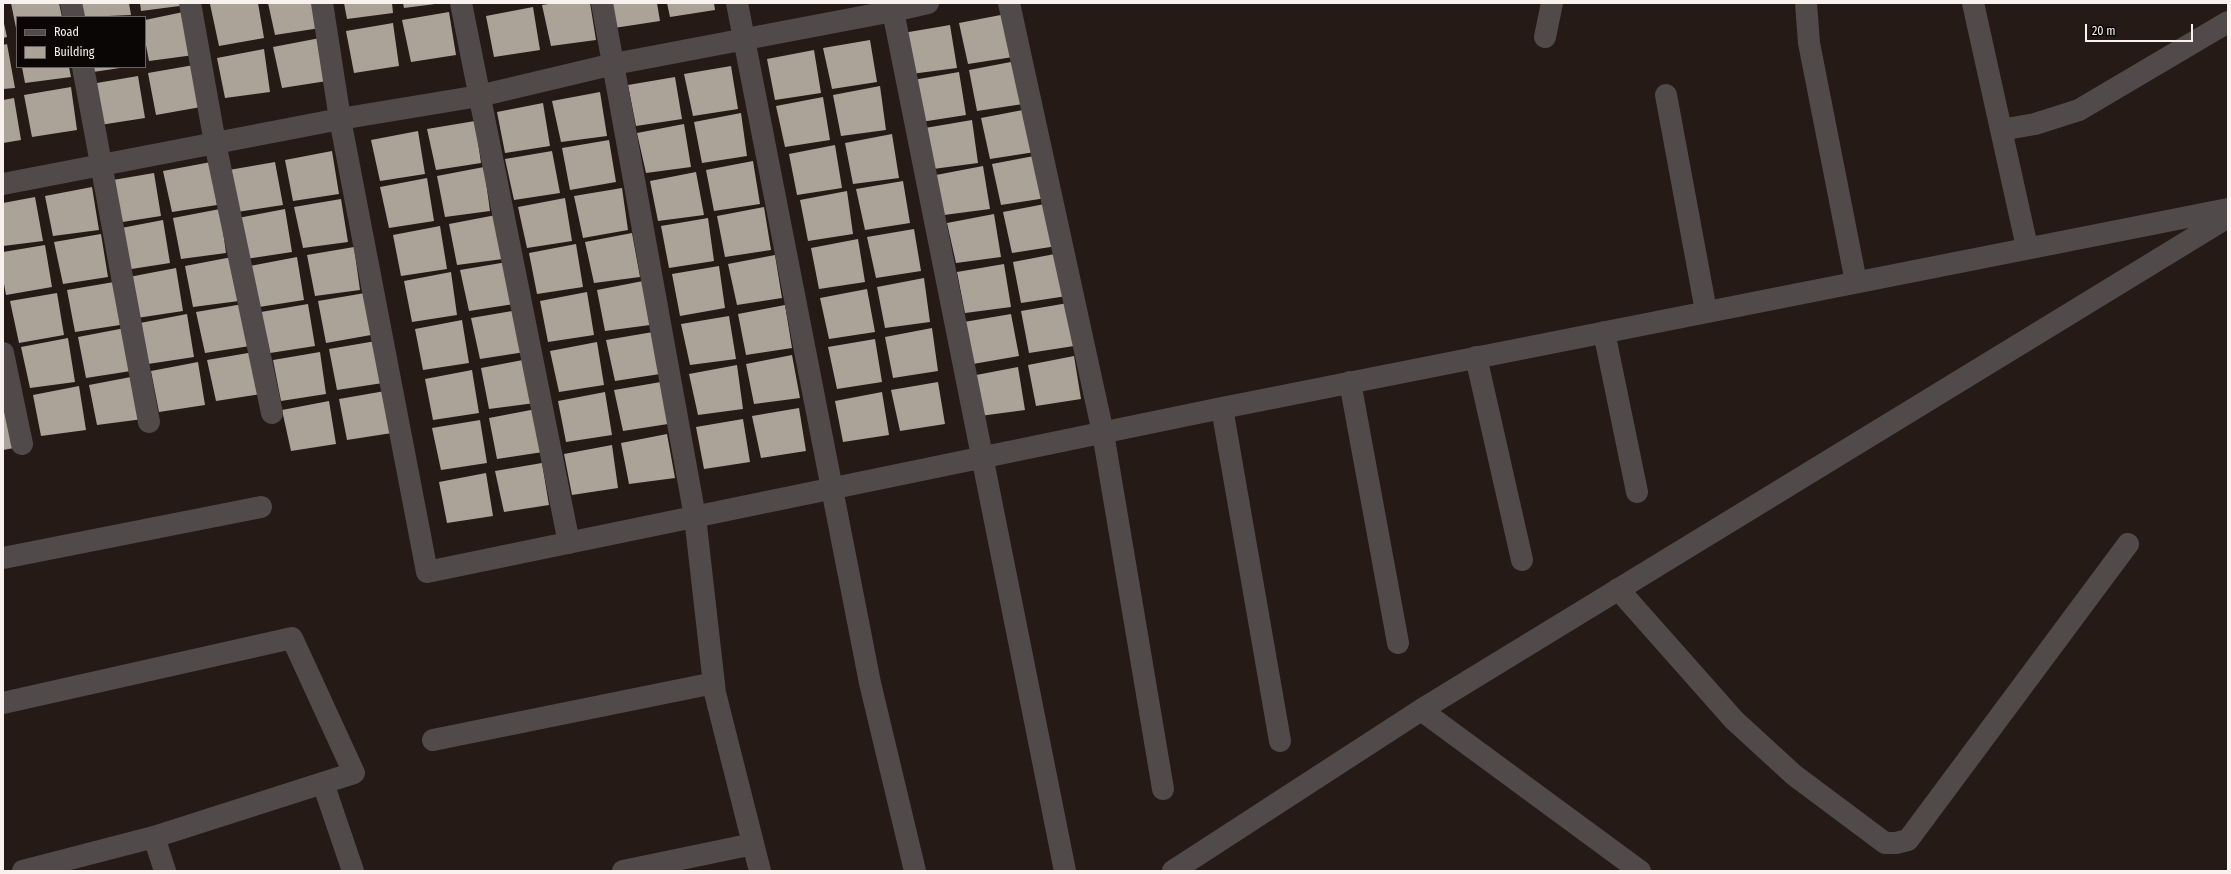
<!DOCTYPE html>
<style>
body{margin:0}
#map{position:relative;width:2231px;height:874px;overflow:hidden;background:#251a15;font-family:"Fira Sans Condensed",sans-serif}
canvas{display:block}
.frame{position:absolute;inset:0;border:4px solid #f8f1ed;pointer-events:none}
.legend{position:absolute;left:16px;top:16px;width:130px;height:52px;box-sizing:border-box;background:#0a0605;border:1px solid #696462;margin:0;padding:5px 7px;list-style:none;font-size:12px;color:#f8f1ed}
.legend li{display:flex;align-items:center;gap:8px;height:20px}
.legend b{width:20px;border:1px solid #696462}
.scale{position:absolute;left:2085px;top:24px;width:108px;height:18px;box-sizing:border-box;border:2px solid #f8f1ed;border-top:0;padding-left:5px;font-size:12px;line-height:14px;white-space:nowrap;color:#f8f1ed;-webkit-text-stroke:3px #0a0605;paint-order:stroke}
</style>
<div id="map">
<canvas width="2231" height="874"></canvas>
<div class="frame"></div>
<ul class="legend">
<li><b style="height:5px;background:#514a4a"></b>Road</li>
<li><b style="height:11px;background:#aca398"></b>Building</li>
</ul>
<div class="scale">20 m</div>
</div>
<script>
const g = document.querySelector('canvas').getContext('2d');
g.lineJoin = 'round';
function paint(path, color) {
  g.fillStyle = color;
  g.fill(path, 'evenodd');
}
function toPath(rows) {
  const path = new Path2D();
  for (const r of rows) {
    path.moveTo(r[0], r[1]);
    for (let i = 2; i < r.length; i += 2) path.lineTo(r[i], r[i + 1]);
  }
  return path;
}
function stroke(path, color, width, dash) {
  g.strokeStyle = color;
  g.lineWidth = width;
  g.lineCap = dash ? 'butt' : 'round';
  g.setLineDash(dash || []);
  g.stroke(path);
}
const building = toPath([
 [11,3,59,3,62,17,17,17,16,28],
 [81,3,129,3,131,15,84,17],
 [140,3,186,3,187,5,141,11],
 [217,3,258,3,264,38,219,46,210,4],
 [268,3,316,3,320,28,275,35],
 [344,3,392,3,393,13,347,19],
 [403,3,435,3,435,4,404,8],
 [555,3,590,3,596,40,551,46,542,5],
 [609,3,657,3,660,21,614,28],
 [667,3,714,3,715,10,670,17],
 [533,7,540,50,494,57,486,16],
 [188,11,194,55,149,61,145,40,145,20],
 [449,12,456,55,411,62,402,20],
 [1006,14,1013,57,968,64,959,23],
 [3,19,7,37,3,38],
 [393,23,399,66,354,73,346,31],
 [950,25,957,68,911,74,903,33],
 [320,38,327,81,282,88,273,47],
 [870,40,877,82,832,89,823,48],
 [7,44,15,88,3,89,3,45],
 [264,49,270,92,225,98,217,58],
 [814,50,821,93,775,100,767,59],
 [1016,61,1023,104,977,111,969,70],
 [194,65,201,107,156,115,148,73],
 [731,66,738,109,693,116,684,74],
 [22,67,69,67,71,77,25,83],
 [92,67,119,67,120,68,93,72],
 [959,72,966,115,921,122,913,80],
 [138,76,145,118,100,125,91,84],
 [675,77,682,119,636,126,628,85],
 [880,86,886,130,841,136,833,95],
 [71,87,77,130,32,137,24,95],
 [600,92,607,136,561,142,552,101],
 [823,97,830,140,785,147,776,106],
 [14,98,21,140,3,143,3,100],
 [543,103,550,146,505,153,497,112],
 [1028,109,1035,152,990,159,981,118],
 [741,113,747,156,702,163,694,122],
 [972,120,978,163,933,169,925,128],
 [475,121,481,163,436,170,427,129],
 [684,124,691,167,646,173,637,133],
 [418,131,425,174,380,181,371,140],
 [892,134,899,178,853,184,845,143],
 [609,140,616,182,570,190,562,148],
 [835,145,842,188,797,195,789,154],
 [332,151,339,194,293,201,285,160],
 [552,151,560,193,514,200,505,159],
 [1039,155,1046,198,1001,205,992,164],
 [753,161,760,204,714,211,706,170],
 [211,162,217,205,172,212,163,171],
 [275,162,283,205,237,212,229,170],
 [983,166,990,209,944,215,936,175],
 [484,167,490,211,445,217,437,176],
 [696,172,704,215,658,221,650,181],
 [154,173,161,216,116,223,107,181],
 [427,178,434,221,389,228,380,187],
 [903,181,910,223,865,230,856,189],
 [92,187,99,230,53,236,45,196],
 [622,188,628,230,583,238,574,196],
 [847,191,853,234,808,241,800,200],
 [35,197,43,241,3,246,3,203],
 [565,198,572,241,527,248,518,207],
 [341,199,348,242,303,248,294,207],
 [1050,203,1057,246,1012,253,1003,212],
 [764,207,771,250,725,257,717,216],
 [220,209,226,253,181,259,173,218],
 [285,209,292,252,246,259,238,218],
 [994,214,1001,257,956,263,947,223],
 [496,215,503,259,457,265,449,224],
 [708,218,714,261,669,268,661,226],
 [163,220,170,263,125,270,116,229],
 [440,226,447,269,401,276,393,235],
 [914,229,921,271,876,278,867,237],
 [632,233,640,277,594,283,585,242],
 [101,234,108,277,63,284,54,242],
 [858,239,865,282,819,289,811,248],
 [576,244,583,287,537,294,529,253],
 [45,245,52,287,6,295,3,278,3,252],
 [354,247,360,290,315,296,307,255],
 [1060,253,1067,296,1021,303,1013,262],
 [775,255,782,298,737,305,728,264],
 [232,257,239,301,193,307,185,266],
 [297,257,304,300,259,307,250,266],
 [507,262,514,304,469,311,460,270],
 [1004,264,1011,307,965,313,957,272],
 [719,266,725,308,680,316,672,274],
 [176,268,183,311,137,318,129,277],
 [451,272,457,315,412,322,404,281],
 [924,278,930,322,885,328,877,287],
 [643,281,650,325,605,331,597,290],
 [114,282,120,325,75,332,67,290],
 [867,289,875,332,829,339,820,298],
 [587,292,594,335,548,342,540,301],
 [57,293,64,335,19,343,10,301],
 [365,293,371,335,326,343,318,301],
 [1068,303,1074,346,1029,353,1021,311],
 [243,304,250,346,205,353,196,312],
 [308,304,315,346,270,353,261,312],
 [785,305,792,348,746,355,738,314],
 [518,310,525,352,480,359,471,318],
 [187,314,194,357,148,364,140,323],
 [1011,314,1019,356,973,364,964,322],
 [729,316,736,359,690,365,681,324],
 [462,320,469,363,423,370,415,329],
 [125,328,131,371,86,378,78,337],
 [932,328,938,371,893,378,885,337],
 [653,332,660,374,615,381,606,340],
 [68,338,75,382,30,388,21,347],
 [875,339,882,382,837,389,828,347],
 [376,341,383,383,337,390,329,349],
 [597,342,604,385,559,392,550,351],
 [254,352,261,394,216,401,207,360],
 [320,352,326,394,281,401,273,360],
 [792,355,800,398,754,404,746,364],
 [1074,356,1081,399,1036,406,1028,365],
 [528,359,535,403,489,409,481,368],
 [198,362,205,405,159,412,151,371],
 [737,365,743,409,698,415,689,374],
 [1018,367,1025,410,980,416,971,376],
 [472,370,479,413,433,420,425,379],
 [136,376,143,419,97,425,89,385],
 [661,382,668,424,623,431,614,390],
 [938,382,945,424,900,431,891,390],
 [79,386,86,430,41,436,33,395],
 [385,391,392,433,347,440,339,399],
 [605,392,612,435,566,442,558,401],
 [882,392,889,435,843,442,835,401],
 [329,401,336,444,291,451,282,410],
 [3,406,14,448,3,450],
 [799,408,806,451,761,458,752,416],
 [536,409,543,452,497,459,489,418],
 [743,419,750,462,704,469,696,427],
 [480,420,487,463,441,470,432,428],
 [667,434,675,478,629,484,621,443],
 [612,445,618,488,572,495,564,454],
 [542,463,549,505,504,512,495,471],
 [486,473,493,516,447,523,439,482]
]);
const street = toPath([
 [71,3,74,17],
 [190,3,215,143,272,413],
 [322,3,340,119,427,572,1222,408,2228,209],
 [461,3,569,543],
 [602,3,695,517,715,693,760,871],
 [737,3,870,683,915,871],
 [1009,3,1103,433,1163,789],
 [1806,3,1809,43,1856,282],
 [1973,3,2027,247],
 [893,11,1065,871],
 [1545,37,1552,3],
 [83,67,149,422],
 [1666,95,1706,311],
 [2001,130,2035,124,2079,110,2228,22],
 [3,184,340,119,479,96,614,64,893,11,928,3],
 [1604,332,1637,492],
 [3,353,22,444],
 [1476,357,1522,560],
 [1350,382,1398,643],
 [1222,408,1280,741],
 [3,558,261,507],
 [1618,589,1734,720,1794,775,1885,843,1896,843,1908,840,2128,544],
 [3,703,292,638,354,773,154,837,23,871],
 [1421,710,1640,871],
 [433,740,714,683],
 [323,783,353,871],
 [154,837,165,871],
 [623,871,753,844],
 [1173,871,1421,710,2228,217]
]);
paint(building, '#aca398');
stroke(street, '#514a4a', 22);
</script>
